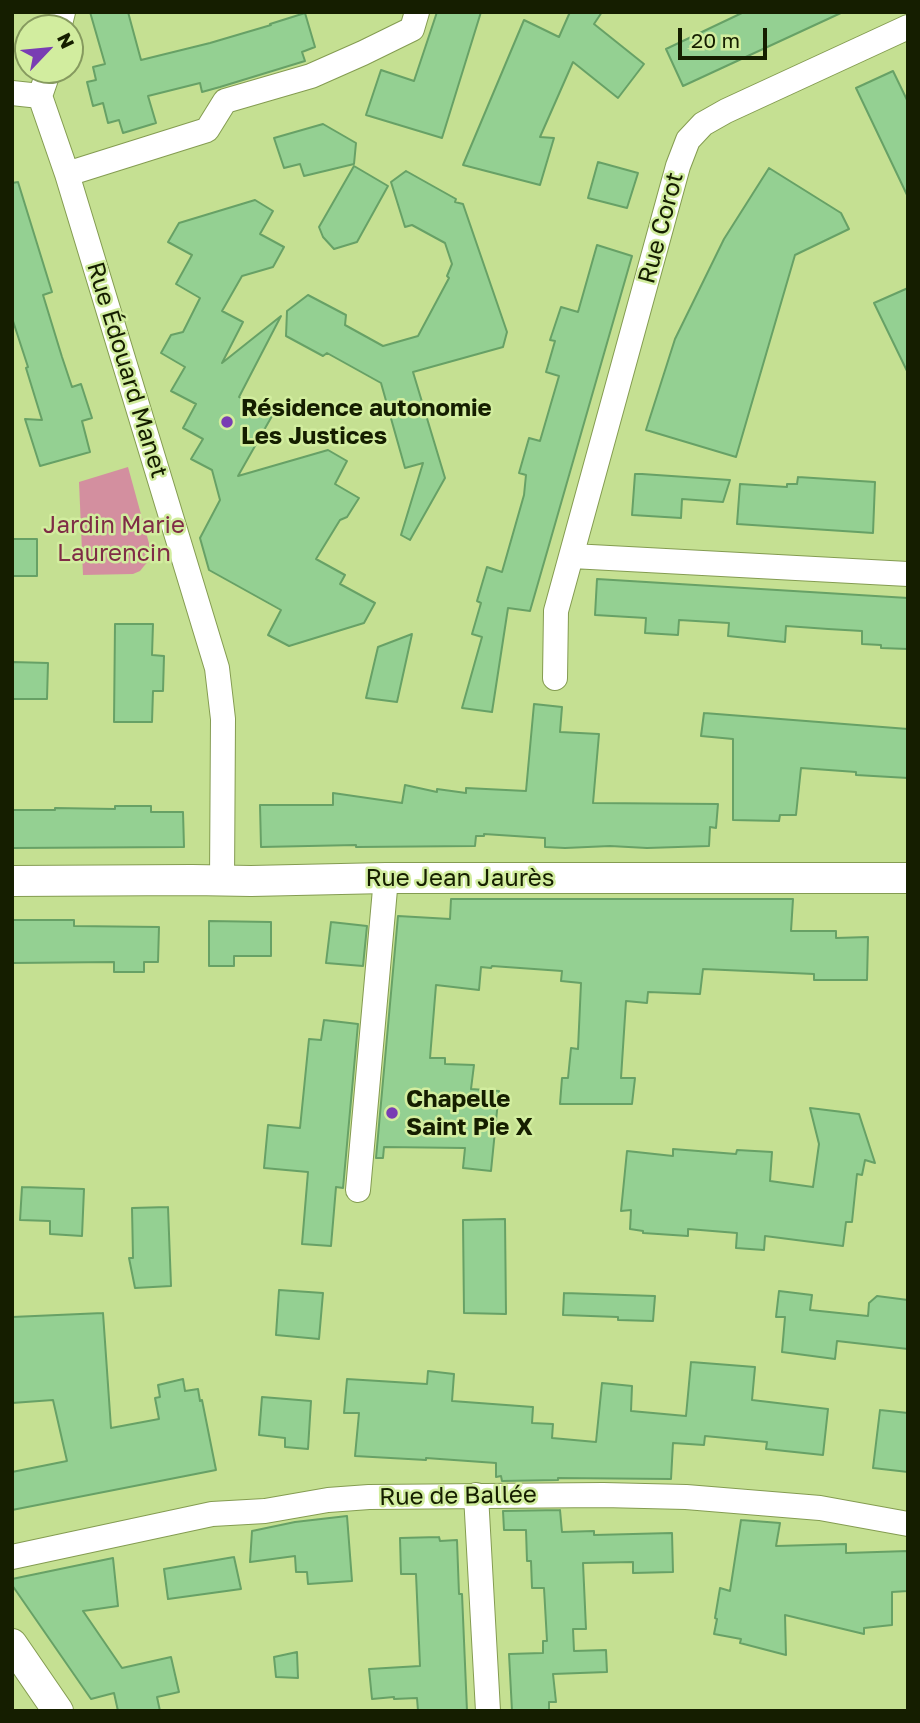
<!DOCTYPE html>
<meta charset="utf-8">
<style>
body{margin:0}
#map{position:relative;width:920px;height:1723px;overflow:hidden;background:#c5e092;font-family:"Golos Text",sans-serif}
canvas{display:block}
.frame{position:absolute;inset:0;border:14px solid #151e00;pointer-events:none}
.north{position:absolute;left:14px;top:14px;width:70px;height:70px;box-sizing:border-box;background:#d2ed9f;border:2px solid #869a5f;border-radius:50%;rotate:64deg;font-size:19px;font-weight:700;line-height:28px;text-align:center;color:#151e00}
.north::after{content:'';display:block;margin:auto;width:24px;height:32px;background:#793db3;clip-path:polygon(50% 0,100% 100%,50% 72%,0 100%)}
.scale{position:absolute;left:678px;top:28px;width:89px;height:32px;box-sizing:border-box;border:4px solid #151e00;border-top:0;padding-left:9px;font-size:21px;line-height:24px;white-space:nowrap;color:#151e00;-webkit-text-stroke:5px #d2ed9f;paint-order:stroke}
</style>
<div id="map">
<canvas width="920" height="1723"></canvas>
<div class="frame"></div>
<div class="north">N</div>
<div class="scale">20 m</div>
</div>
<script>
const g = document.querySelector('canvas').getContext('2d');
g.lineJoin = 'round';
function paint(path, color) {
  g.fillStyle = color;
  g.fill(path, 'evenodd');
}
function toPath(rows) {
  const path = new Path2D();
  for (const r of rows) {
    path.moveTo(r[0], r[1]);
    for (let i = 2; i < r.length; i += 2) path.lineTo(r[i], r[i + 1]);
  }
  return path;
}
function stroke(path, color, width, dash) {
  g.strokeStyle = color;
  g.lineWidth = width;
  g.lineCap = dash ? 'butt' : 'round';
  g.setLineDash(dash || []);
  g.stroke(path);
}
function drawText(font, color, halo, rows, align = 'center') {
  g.font = font + ' "Golos Text",sans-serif';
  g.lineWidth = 5;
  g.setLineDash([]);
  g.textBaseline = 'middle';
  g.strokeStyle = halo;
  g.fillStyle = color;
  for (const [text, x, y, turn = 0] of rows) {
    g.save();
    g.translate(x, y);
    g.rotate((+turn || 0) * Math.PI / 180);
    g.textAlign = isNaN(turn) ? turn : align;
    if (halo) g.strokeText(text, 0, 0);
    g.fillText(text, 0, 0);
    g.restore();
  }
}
const green = toPath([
 [128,467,150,547,149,560,140,571,133,574,83,575,79,482]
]);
const building = toPath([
 [90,12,128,12,141,60,210,43,271,25,270,24,305,13,315,47,302,52,305,61,220,87,202,92,200,83,148,96,156,123,123,133,119,120,108,123,103,103,93,106,87,82,96,80,93,67,105,64,90,12],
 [437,12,481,12,442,138,366,115,381,70,414,81,437,12],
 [570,12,602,12,594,24,644,64,618,98,573,62,540,137,554,138,540,185,463,165,524,20,559,37,570,12],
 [744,12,843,12,683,86,666,49,744,12],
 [893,71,908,102,908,197,856,88,893,71],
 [323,124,356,143,354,164,304,176,300,164,284,168,274,138,323,124],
 [598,162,638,173,627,208,588,198,598,162],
 [354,166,388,186,357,242,334,249,323,237,319,227,354,166],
 [769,168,841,213,849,229,795,255,736,457,646,430,675,339,724,239,769,168],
 [406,171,456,199,455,202,463,204,507,332,503,347,413,372,445,478,410,540,401,535,423,463,405,468,381,383,327,353,323,356,286,336,287,311,308,295,346,315,345,325,383,346,418,336,449,278,447,276,452,264,445,243,412,225,405,227,391,182,406,171],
 [18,182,52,292,43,295,62,357,72,387,81,384,92,418,82,421,90,452,40,466,25,419,42,420,26,368,28,367,12,318,12,183,18,182],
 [255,200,273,211,260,234,284,247,273,267,242,276,222,311,243,322,222,363,281,316,239,397,272,416,238,476,328,450,347,461,335,484,359,498,347,517,340,520,316,559,345,575,340,584,375,603,364,623,289,646,268,635,281,610,209,570,200,538,220,500,212,470,191,459,203,439,183,428,196,404,171,391,185,367,161,353,171,335,183,332,200,298,176,284,192,255,168,242,179,223,255,200],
 [597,245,632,256,547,552,530,611,508,608,492,712,462,708,482,637,472,634,481,603,477,601,487,567,502,572,524,495,526,475,519,473,529,438,540,441,559,376,546,372,555,341,550,340,561,307,578,312,597,245],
 [908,288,908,373,874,303,908,288],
 [635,474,642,474,730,480,723,502,682,499,681,518,632,515,635,474],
 [798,477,875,482,873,533,737,524,740,484,787,487,787,484,797,484,798,477],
 [12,539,37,539,37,576,12,576,12,539],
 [597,579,908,598,908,649,881,648,881,645,862,644,862,631,828,629,786,626,785,642,728,636,729,623,679,620,678,635,645,633,646,618,595,615,597,579],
 [115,624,153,624,152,655,164,656,163,691,153,691,152,722,114,722,115,624],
 [412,634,397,702,366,698,378,647,412,634],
 [12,662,48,663,47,699,12,699,12,662],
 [534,704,562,707,560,732,599,734,593,803,718,804,716,828,710,827,709,846,647,848,610,846,565,848,545,847,545,838,484,834,484,836,476,836,475,846,356,847,356,845,261,847,260,805,333,805,333,793,402,803,405,785,437,792,437,789,466,793,466,788,526,791,534,704],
 [704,713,908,729,908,778,856,775,856,772,801,768,796,815,780,815,779,821,733,820,733,739,701,736,704,713],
 [115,806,151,806,151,812,183,812,184,847,12,848,12,810,55,810,55,808,115,809,115,806],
 [451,899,793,899,791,931,836,931,836,938,868,937,867,980,814,980,814,974,703,969,700,994,648,992,647,1003,626,1001,621,1078,635,1078,632,1104,560,1104,562,1078,568,1078,571,1048,578,1049,581,983,561,981,562,971,492,966,491,968,481,967,479,990,436,985,430,1058,445,1058,445,1064,474,1065,471,1089,499,1091,491,1171,463,1168,465,1148,384,1147,383,1158,376,1158,398,916,450,919,451,899],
 [12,920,74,920,74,926,159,927,158,962,144,962,144,972,114,972,114,962,12,963,12,920],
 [209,921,271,922,271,956,234,956,234,966,209,966,209,921],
 [331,922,367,926,363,966,326,963,331,922],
 [324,1020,358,1024,343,1188,336,1187,331,1246,302,1244,308,1172,264,1168,268,1125,300,1128,309,1039,321,1040,324,1020],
 [810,1108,859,1114,875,1163,865,1160,862,1175,857,1174,852,1222,846,1222,843,1246,765,1236,764,1250,736,1248,737,1233,688,1229,688,1236,643,1233,643,1231,630,1229,631,1210,621,1211,627,1151,673,1156,673,1149,736,1154,737,1150,772,1152,770,1181,813,1187,819,1144,810,1108],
 [22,1187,84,1189,82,1236,50,1234,50,1221,20,1220,22,1187],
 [168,1207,171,1286,135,1288,129,1258,133,1258,132,1208,168,1207],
 [505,1219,506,1314,464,1313,463,1220,505,1219],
 [279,1290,323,1293,319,1339,276,1335,279,1290],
 [779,1291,812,1295,810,1310,868,1316,869,1303,877,1296,908,1300,908,1349,837,1341,835,1359,782,1352,785,1317,776,1317,779,1291],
 [564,1293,655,1296,653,1321,618,1320,618,1317,563,1315,564,1293],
 [103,1313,111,1428,159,1419,155,1398,160,1397,158,1385,183,1379,185,1391,198,1389,200,1401,202,1400,216,1470,12,1510,12,1472,67,1461,53,1400,12,1403,12,1317,103,1313],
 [691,1362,755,1367,752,1400,828,1409,823,1455,766,1449,767,1442,705,1436,704,1445,673,1443,671,1479,558,1478,558,1480,502,1481,501,1476,496,1477,496,1463,426,1458,426,1460,355,1456,359,1413,344,1413,347,1379,427,1384,428,1371,454,1374,452,1401,533,1407,532,1423,553,1424,552,1438,596,1442,602,1383,632,1386,631,1411,686,1416,691,1362],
 [262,1397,311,1401,308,1449,285,1447,285,1438,259,1435,262,1397],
 [880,1410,908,1413,908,1472,873,1468,880,1410],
 [560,1510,562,1532,594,1531,594,1535,672,1533,673,1572,633,1573,633,1562,583,1563,586,1629,573,1629,574,1651,606,1650,607,1672,553,1674,556,1702,549,1702,549,1711,512,1711,509,1654,543,1653,543,1641,547,1641,544,1588,532,1588,531,1561,527,1561,526,1530,504,1530,503,1511,560,1510],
 [347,1516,352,1581,308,1584,307,1572,296,1572,295,1556,250,1562,252,1531,295,1522,347,1516],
 [741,1520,780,1523,776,1546,846,1544,846,1553,908,1551,908,1591,892,1592,892,1625,864,1628,864,1634,785,1615,786,1655,740,1643,741,1639,714,1634,717,1619,715,1618,720,1588,730,1591,741,1520],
 [439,1537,440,1541,457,1540,459,1594,462,1594,467,1711,418,1711,417,1698,394,1699,394,1697,372,1699,369,1669,420,1666,416,1574,401,1574,400,1538,439,1537],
 [234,1557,241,1589,168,1599,164,1569,234,1557],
 [113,1558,118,1606,83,1611,122,1668,171,1657,179,1692,157,1697,160,1711,118,1711,114,1693,91,1699,12,1585,12,1579,113,1558],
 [297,1652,298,1678,276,1677,274,1657,297,1652]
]);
const minor = toPath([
 [59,28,63,12],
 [49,70,40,96,67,174,217,668,223,719,222,881],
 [12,93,40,96],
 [67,174,207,130,225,101,311,76,363,53,412,29,417,12],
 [572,556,908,574],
 [555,678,556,611,678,166,688,140,703,124,726,111,908,27],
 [358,1190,386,878],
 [476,1495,488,1711],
 [12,1557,212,1514,265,1511,328,1500,369,1497,603,1495,686,1497,820,1508,908,1524]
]);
const tertiary = toPath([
 [12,881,192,880,251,881,386,878,908,878],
 [12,1644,58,1711]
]);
const markers = [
 [227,422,7,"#793db3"],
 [392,1113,7,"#793db3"]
];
const streetNames = [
 ["Rue Corot",661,228,-75],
 ["Rue Édouard Manet",127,370,73],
 ["Rue Jean Jaurès",460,878],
 ["Rue de Ballée",458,1496,-1]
];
const poiNames = [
 ["Résidence autonomie",241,408],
 ["Les Justices",241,436],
 ["Chapelle",406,1099],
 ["Saint Pie X",406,1127]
];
const parkNames = [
 ["Jardin Marie",114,525],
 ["Laurencin",114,553]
];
paint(green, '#d38f9f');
paint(building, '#94d092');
stroke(building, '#67a166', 2);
stroke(minor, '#849c51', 26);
stroke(tertiary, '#849c51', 32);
stroke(minor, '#fff', 24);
stroke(tertiary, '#fff', 30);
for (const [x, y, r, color] of markers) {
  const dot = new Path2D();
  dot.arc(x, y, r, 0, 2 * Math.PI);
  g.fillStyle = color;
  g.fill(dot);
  stroke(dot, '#d2ed9f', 2.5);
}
drawText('24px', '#151e00', '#d2ed9f', streetNames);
drawText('bold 24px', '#151e00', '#d2ed9f', poiNames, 'left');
drawText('24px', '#7f2c46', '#d2ed9f', parkNames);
</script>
